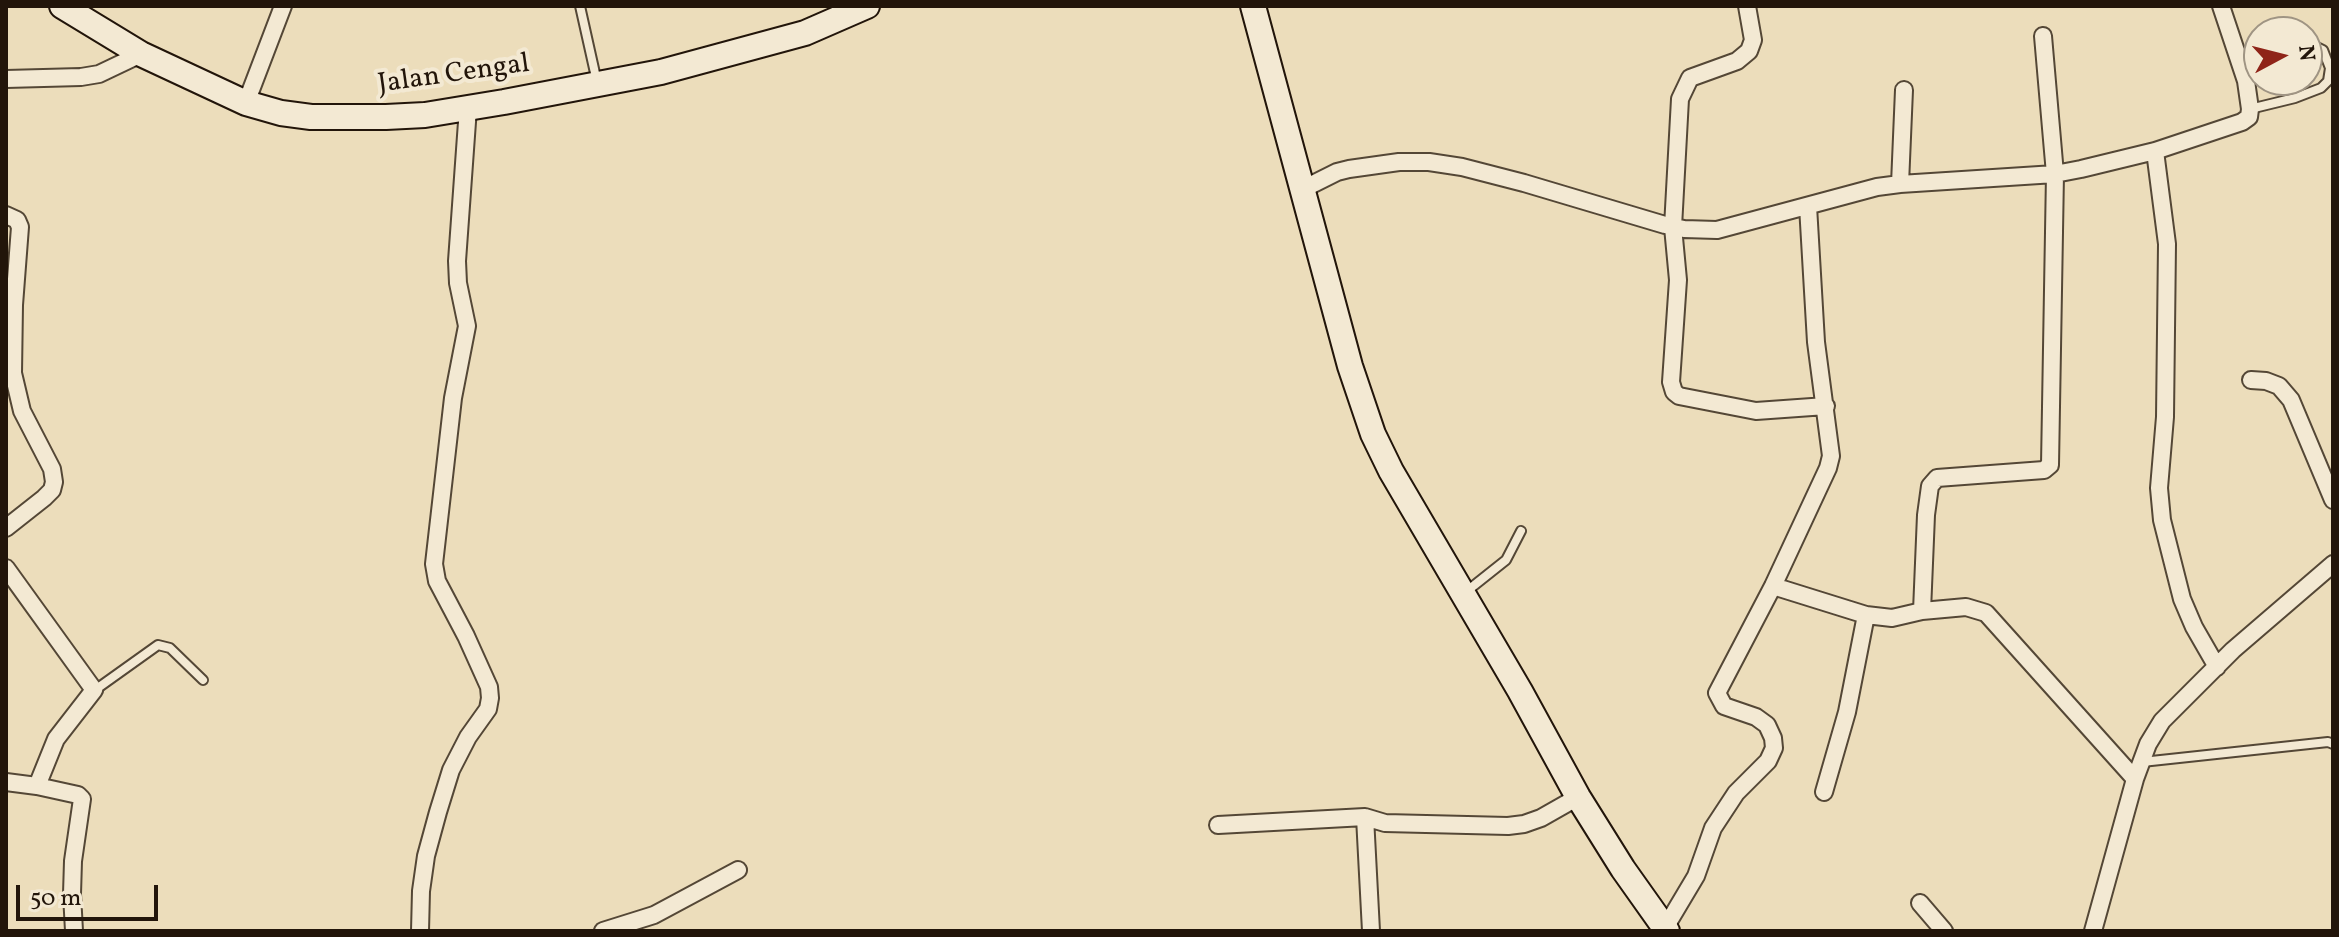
<!DOCTYPE html>
<style>
body{margin:0}
#map{position:relative;width:2339px;height:937px;overflow:hidden;background:#ecddbb;font-family:Vollkorn,serif}
canvas{display:block}
.frame{position:absolute;inset:0;border:8px solid #22150a;pointer-events:none}
.north{position:absolute;left:2243px;top:16px;width:80px;height:80px;box-sizing:border-box;background:#f3e9d3;border:2px solid #9f9483;border-radius:50%;rotate:83deg;font-size:22px;font-weight:700;line-height:32px;text-align:center;color:#22150a}
.north::after{content:'';display:block;margin:auto;width:28px;height:36px;background:#8f2418;clip-path:polygon(50% 0,100% 100%,50% 72%,0 100%)}
.scale{position:absolute;left:16px;top:885px;width:142px;height:36px;box-sizing:border-box;border:4px solid #22150a;border-top:0;padding-left:10px;font-size:24px;line-height:28px;white-space:nowrap;color:#22150a;-webkit-text-stroke:6px #f3e9d3;paint-order:stroke}
</style>
<div id="map">
<canvas width="2339" height="937"></canvas>
<div class="frame"></div>
<div class="north">N</div>
<div class="scale">50 m</div>
</div>
<script>
const g = document.querySelector('canvas').getContext('2d');
g.lineJoin = 'round';
function toPath(rows) {
  const path = new Path2D();
  for (const r of rows) {
    path.moveTo(r[0], r[1]);
    for (let i = 2; i < r.length; i += 2) path.lineTo(r[i], r[i + 1]);
  }
  return path;
}
function stroke(path, color, width, dash) {
  g.strokeStyle = color;
  g.lineWidth = width;
  g.lineCap = dash ? 'butt' : 'round';
  g.setLineDash(dash || []);
  g.stroke(path);
}
function drawText(font, color, halo, rows, align = 'center') {
  g.font = font + ' Vollkorn,serif';
  g.lineWidth = 8;
  g.setLineDash([]);
  g.textBaseline = 'middle';
  g.strokeStyle = halo;
  g.fillStyle = color;
  for (const [text, x, y, turn = 0] of rows) {
    g.save();
    g.translate(x, y);
    g.rotate((+turn || 0) * Math.PI / 180);
    g.textAlign = isNaN(turn) ? turn : align;
    if (halo) g.strokeText(text, 0, 0);
    g.fillText(text, 0, 0);
    g.restore();
  }
}
const lane = toPath([
 [580,6,597,82],
 [2239,54,2259,49],
 [2250,109,2295,98,2321,88,2328,81,2330,68,2323,50,2307,42],
 [1467,591,1506,560,1521,531],
 [95,690,158,645,170,648,203,680],
 [2142,762,2328,742,2333,744]
]);
const street = toPath([
 [1747,6,1753,40,1749,51,1737,61,1690,78,1680,99,1673,227,1678,280,1671,382,1674,392,1679,396,1756,411,1826,406],
 [6,79,81,77,99,74,141,54],
 [246,103,283,6],
 [2155,151,2167,244,2165,417,2159,488,2162,520,2182,599,2194,627,2217,667],
 [1900,184,1904,90],
 [1303,189,1337,172,1349,169,1399,162,1429,162,1462,167,1524,183,1665,225,1684,229,1717,230,1877,187,1900,184,2055,174,2081,169,2155,151,2242,122,2249,117,2250,109,2246,81,2221,6],
 [6,215,17,220,20,227,14,305,13,373,22,411,52,469,54,482,52,490,44,498,6,528],
 [2251,380,2266,381,2279,386,2291,400,2333,500],
 [6,568,94,690,56,739,37,786],
 [1773,586,1866,615,1892,618,1922,611,1966,607,1986,613,2135,779],
 [1922,611,1926,515,1930,486,1937,478,2044,470,2050,465,2055,174,2043,36],
 [6,782,37,786,78,795,82,799,73,861,72,894,74,931],
 [1824,792,1847,712,1866,615],
 [1365,817,1371,931],
 [1218,825,1365,817,1385,823,1508,826,1524,824,1541,818,1578,797],
 [1920,903,1944,931],
 [1665,928,1696,876,1713,828,1736,793,1768,761,1774,748,1773,738,1767,725,1756,717,1724,706,1717,693,1773,586,1828,468,1831,456,1816,342,1808,206],
 [420,931,421,891,426,856,438,812,451,770,468,737,488,709,490,698,489,687,466,636,437,581,434,564,453,398,467,326,458,283,457,261,468,108],
 [603,931,654,915,738,870],
 [2093,931,2135,779,2148,744,2162,721,2233,650,2333,564]
]);
const secondary = toPath([
 [62,6,141,54,246,103,281,113,311,117,386,117,425,115,504,102,661,72,805,33,867,6],
 [1253,6,1350,366,1373,434,1391,471,1520,691,1578,797,1623,869,1667,931]
]);
const streetNames = [
 ["Jalan Cengal",454,76,-8]
];
stroke(lane, '#544736', 12);
stroke(street, '#544736', 20);
stroke(secondary, '#22150a', 28);
stroke(lane, '#f3e9d3', 8);
stroke(street, '#f3e9d3', 16);
stroke(secondary, '#f3e9d3', 24);
drawText('28px', '#22150a', '#f3e9d3', streetNames);
</script>
